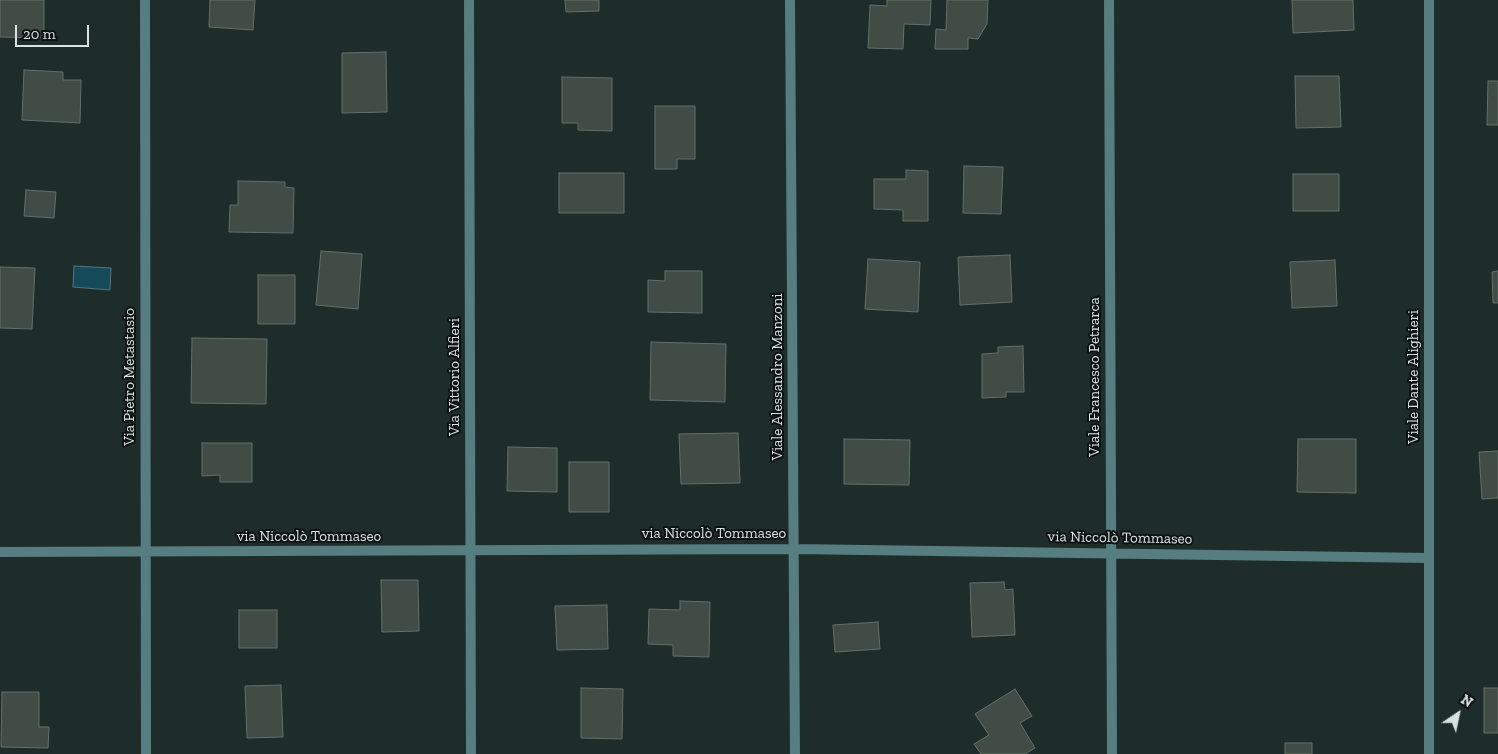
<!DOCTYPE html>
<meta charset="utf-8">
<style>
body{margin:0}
#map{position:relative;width:1498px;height:754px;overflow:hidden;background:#1f2d2a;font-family:"Zilla Slab",serif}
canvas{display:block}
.north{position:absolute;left:1433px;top:689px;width:50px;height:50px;-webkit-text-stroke:4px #0d1312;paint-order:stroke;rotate:34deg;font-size:14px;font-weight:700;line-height:20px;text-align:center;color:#dae2e0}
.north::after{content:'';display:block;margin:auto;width:18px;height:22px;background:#dae2e0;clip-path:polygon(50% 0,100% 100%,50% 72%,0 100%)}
.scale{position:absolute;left:15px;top:25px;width:74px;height:22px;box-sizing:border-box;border:2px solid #dae2e0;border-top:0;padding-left:6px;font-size:15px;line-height:18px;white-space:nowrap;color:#dae2e0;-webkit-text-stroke:4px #0d1312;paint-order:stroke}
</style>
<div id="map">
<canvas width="1498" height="754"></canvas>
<div class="north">N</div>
<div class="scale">20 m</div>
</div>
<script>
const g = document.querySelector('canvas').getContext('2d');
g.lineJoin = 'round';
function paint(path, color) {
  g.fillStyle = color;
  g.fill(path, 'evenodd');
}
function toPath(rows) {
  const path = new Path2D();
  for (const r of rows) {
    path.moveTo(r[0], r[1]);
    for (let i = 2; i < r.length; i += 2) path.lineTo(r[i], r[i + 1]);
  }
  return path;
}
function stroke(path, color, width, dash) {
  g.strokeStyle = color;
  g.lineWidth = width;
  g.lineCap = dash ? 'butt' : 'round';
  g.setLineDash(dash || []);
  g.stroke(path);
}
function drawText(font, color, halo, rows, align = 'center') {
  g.font = font + ' "Zilla Slab",serif';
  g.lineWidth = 4;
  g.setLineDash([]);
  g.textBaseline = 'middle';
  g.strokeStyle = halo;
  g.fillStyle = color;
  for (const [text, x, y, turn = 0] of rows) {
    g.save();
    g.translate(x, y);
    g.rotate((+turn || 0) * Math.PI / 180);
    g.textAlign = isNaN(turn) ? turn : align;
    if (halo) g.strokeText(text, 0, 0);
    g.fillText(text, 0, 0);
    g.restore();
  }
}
const water = toPath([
 [74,266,111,268,110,290,73,287,74,266]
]);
const building = toPath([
 [0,0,44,0,44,38,0,37,0,0],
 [210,0,255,0,253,30,209,27,210,0],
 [565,0,599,0,599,11,566,12,565,0],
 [887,0,931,0,930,25,904,24,903,49,868,48,870,5,887,6,887,0],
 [947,0,988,0,987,24,978,39,968,38,968,49,935,49,936,29,946,30,947,0],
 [1292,0,1353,0,1354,30,1293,33,1292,0],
 [386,52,387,112,342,113,342,53,386,52],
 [24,70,63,72,63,80,81,80,80,123,22,120,24,70],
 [1295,76,1339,76,1341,127,1296,128,1295,76],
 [562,77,612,78,612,131,578,130,578,123,562,123,562,77],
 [1488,81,1498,81,1498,125,1487,125,1488,81],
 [655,106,695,106,695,159,677,159,677,169,655,169,655,106],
 [964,166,1003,167,1001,214,963,213,964,166],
 [906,170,928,171,928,221,903,221,903,210,874,209,874,179,906,179,906,170],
 [559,173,624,173,624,213,559,213,559,173],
 [1293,174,1339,174,1339,211,1293,211,1293,174],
 [238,181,285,182,285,187,294,188,293,233,229,232,230,205,238,205,238,181],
 [26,190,56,192,54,218,24,216,26,190],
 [321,251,362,254,358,309,316,305,321,251],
 [1010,255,1012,302,960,305,958,257,1010,255],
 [868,259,920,262,918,312,865,309,868,259],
 [1335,260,1337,306,1292,308,1290,262,1335,260],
 [0,267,35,268,32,329,0,328,0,267],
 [665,271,702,271,702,313,648,312,648,280,665,281,665,271],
 [1498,271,1498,303,1493,303,1492,272,1498,271],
 [258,275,295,275,295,324,258,324,258,275],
 [192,338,267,339,266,404,191,403,192,338],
 [651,342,726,344,725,402,650,400,651,342],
 [1023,346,1024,392,1006,392,1006,397,982,398,982,354,998,353,998,347,1023,346],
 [738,433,740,483,681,484,679,434,738,433],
 [844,439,910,440,909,485,844,484,844,439],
 [1298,439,1356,439,1356,493,1297,492,1298,439],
 [202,443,252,443,252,482,220,482,220,475,202,476,202,443],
 [508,447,557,448,557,492,507,491,508,447],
 [1498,451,1498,498,1482,499,1479,452,1498,451],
 [569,462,609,462,609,512,569,512,569,462],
 [381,580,418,580,419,631,382,632,381,580],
 [1004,582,1005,590,1013,589,1015,635,972,637,970,583,1004,582],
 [680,601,710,602,709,657,673,656,673,645,648,644,649,609,680,610,680,601],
 [607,605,608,649,557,650,555,606,607,605],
 [239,610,277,610,277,648,239,648,239,610],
 [878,622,880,649,835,652,833,625,878,622],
 [281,685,283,737,247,738,245,686,281,685],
 [581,688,623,689,622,739,581,738,581,688],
 [1484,688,1498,688,1498,733,1484,733,1484,688],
 [1015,689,1032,716,1020,723,1035,748,1025,754,981,754,974,744,989,735,975,714,1015,689],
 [2,692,39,692,39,727,49,727,48,748,1,747,2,692],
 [1285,743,1312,743,1312,754,1285,754,1285,743]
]);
const street = toPath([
 [145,0,146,754],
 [469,0,471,754],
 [790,0,795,754],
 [1109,0,1112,754],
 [1429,0,1429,754],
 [0,552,794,549,1429,558]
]);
const streetNames = [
 ["Via Pietro Metastasio",130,377,-90],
 ["Via Vittorio Alfieri",455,377,-90],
 ["Viale Alessandro Manzoni",778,377,-90],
 ["Viale Francesco Petrarca",1095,377,-90],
 ["Viale Dante Alighieri",1414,377,-90],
 ["via Niccolò Tommaseo",714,534],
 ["via Niccolò Tommaseo",309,537],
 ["via Niccolò Tommaseo",1120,538,1]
];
paint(water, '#154a58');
stroke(water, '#507881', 1);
paint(building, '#404c45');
stroke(building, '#637068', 1);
stroke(street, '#567d7f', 10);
drawText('15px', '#dae2e0', '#0d1312', streetNames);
</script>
